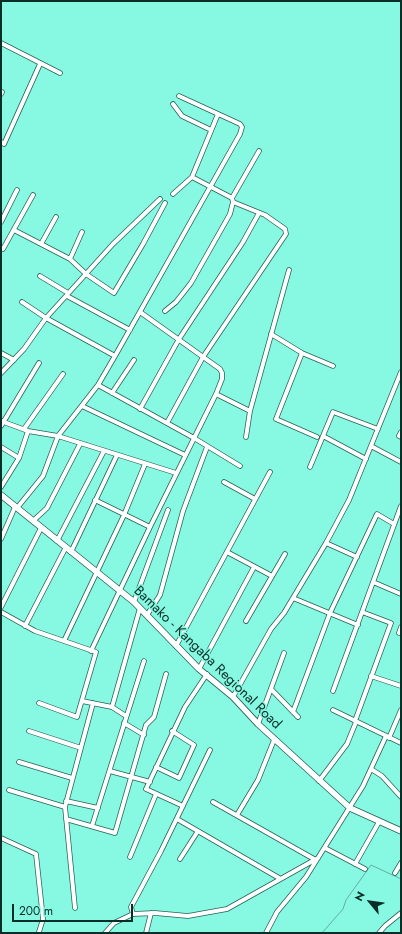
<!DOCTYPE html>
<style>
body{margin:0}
#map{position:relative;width:402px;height:934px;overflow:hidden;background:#87f8e1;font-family:Jost,sans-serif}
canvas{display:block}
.frame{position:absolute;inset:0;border:2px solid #082e28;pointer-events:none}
.north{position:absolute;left:350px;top:882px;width:40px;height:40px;-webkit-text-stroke:3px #87f8e1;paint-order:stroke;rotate:299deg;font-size:11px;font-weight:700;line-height:16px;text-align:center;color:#082e28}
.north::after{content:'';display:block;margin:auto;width:14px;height:18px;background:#082e28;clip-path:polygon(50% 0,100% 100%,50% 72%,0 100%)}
.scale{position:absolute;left:12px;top:904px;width:121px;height:18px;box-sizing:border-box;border:2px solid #082e28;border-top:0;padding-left:5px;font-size:12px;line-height:14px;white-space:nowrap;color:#082e28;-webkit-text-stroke:3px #87f8e1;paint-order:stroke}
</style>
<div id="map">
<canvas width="402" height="934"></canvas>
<div class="frame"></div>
<div class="north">N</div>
<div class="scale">200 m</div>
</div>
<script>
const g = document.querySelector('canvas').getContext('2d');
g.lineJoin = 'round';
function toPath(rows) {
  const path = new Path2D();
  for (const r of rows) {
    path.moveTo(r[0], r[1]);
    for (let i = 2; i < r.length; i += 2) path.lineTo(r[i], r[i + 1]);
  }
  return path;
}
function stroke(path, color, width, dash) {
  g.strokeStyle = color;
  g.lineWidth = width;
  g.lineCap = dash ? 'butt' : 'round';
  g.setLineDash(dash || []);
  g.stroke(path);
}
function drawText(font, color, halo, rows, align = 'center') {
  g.font = font + ' Jost,sans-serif';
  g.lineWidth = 3;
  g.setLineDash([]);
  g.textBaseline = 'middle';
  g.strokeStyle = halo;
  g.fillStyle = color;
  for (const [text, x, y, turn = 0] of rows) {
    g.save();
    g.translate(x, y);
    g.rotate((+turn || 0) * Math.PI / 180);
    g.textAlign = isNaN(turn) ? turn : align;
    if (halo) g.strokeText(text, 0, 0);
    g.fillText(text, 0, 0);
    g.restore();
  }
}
const stream = toPath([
 [322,933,343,909,346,900,371,865,401,879]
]);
const street = toPath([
 [1,43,60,73],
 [1,94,2,92],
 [173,104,182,116,211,130],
 [1,142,4,144,40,64],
 [192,177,218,114],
 [173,194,192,177,232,198,259,151],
 [1,222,17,190],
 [14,230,70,259,86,274,114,293,143,244,165,203],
 [41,244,56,217],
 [1,248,3,249,33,195],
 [70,259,82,232],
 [40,276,68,293],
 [67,296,130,330],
 [22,302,46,318,115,356],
 [165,311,176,302,191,283,230,214,233,202,232,198],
 [271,334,302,353,333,366],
 [1,353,14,360],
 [302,353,276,419,317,437],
 [1,373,24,349,46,318,113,244,160,199],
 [98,385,194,438,240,466],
 [112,393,134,360],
 [216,394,250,411],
 [82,406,185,455],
 [140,409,179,339,243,242,259,213],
 [1,421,28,431,58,436,176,473],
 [167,423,203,357,286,234,285,229,265,215,233,202],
 [1,426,39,363],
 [24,429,63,374],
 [401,432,399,436,401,437],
 [323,436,366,459],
 [246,437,250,411,289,270],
 [371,446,401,462],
 [1,447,19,458],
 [310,467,333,412,378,429],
 [224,482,255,499],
 [1,487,19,458,28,431],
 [95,500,150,527],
 [17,508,43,476,58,436,98,385,115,356,240,134,242,127,240,124,179,96],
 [33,521,47,508,80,444],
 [1,539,15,507],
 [57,541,104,451],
 [326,543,357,557],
 [71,552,117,455],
 [227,552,272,576],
 [373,582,401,594],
 [293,598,358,625],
 [134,602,168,510],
 [1,607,41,528],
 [1,612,35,631,96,652,77,717,39,703],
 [147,615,160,595,183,511,207,447],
 [246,621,285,554],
 [25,626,66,547],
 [399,633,401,627],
 [64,641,124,515,145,464],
 [176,646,270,472],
 [91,651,150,527,216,394,222,379,222,373,220,369,140,312],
 [199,669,254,567],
 [371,676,401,686],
 [271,689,298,717],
 [333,691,401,506],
 [233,697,271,629,284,613,326,543,349,500,401,372],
 [82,701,112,707,126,716],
 [112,707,140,608],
 [333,710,401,743],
 [293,712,330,613,377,514,394,524],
 [355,721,391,623,362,612],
 [124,723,144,735],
 [258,724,284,653],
 [29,731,81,748],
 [389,738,401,710],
 [19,762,72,778],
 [156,767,179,778,194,745,172,731],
 [371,769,382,776,401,797],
 [110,771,150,782],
 [319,781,347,744,356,722],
 [9,790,65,807],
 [66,801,98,808],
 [213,802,314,859],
 [183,806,146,789,185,707,207,674],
 [237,815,258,780,274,740],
 [66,819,115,833,146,725,154,717,166,674],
 [177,819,279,878],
 [92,826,144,661],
 [1,838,36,854,43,919,39,932],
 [325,848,365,869],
 [130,857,156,794],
 [180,859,198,831],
 [355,864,379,822],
 [395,873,401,863],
 [75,908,65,807,93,703],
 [133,914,131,907,161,851,210,750],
 [105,933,114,923,133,914,155,913,188,916,227,909,318,858],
 [146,933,151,913],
 [266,933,277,912,306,877,363,786,386,736],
 [379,933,385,926,401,913]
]);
const secondary = toPath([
 [1,495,134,602,199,669,233,697,258,724,350,808,401,831]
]);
const streetNames = [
 ["Bamako - Kangaba Regional Road",207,658,44]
];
stroke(stream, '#62af9f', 1);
stroke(street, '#266358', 5.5);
stroke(secondary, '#266358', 7);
stroke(street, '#fff', 4);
stroke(secondary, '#fff', 5.5);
drawText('14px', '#082e28', '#87f8e1', streetNames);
</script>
